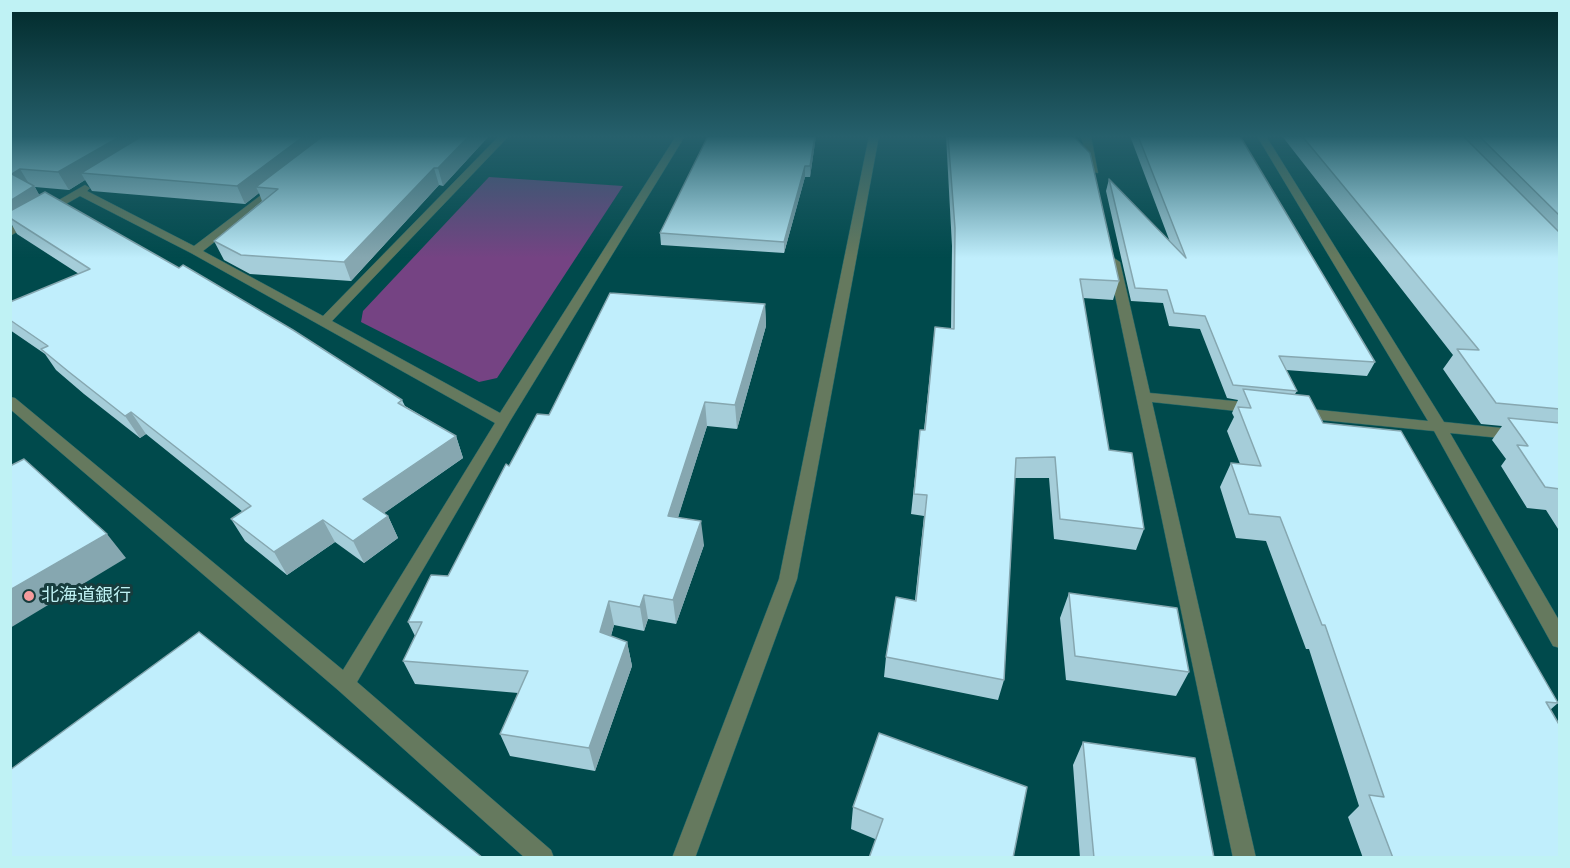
<!DOCTYPE html>
<meta charset="utf-8">
<style>
body{margin:0}
#map{position:relative;width:1570px;height:868px;overflow:hidden;background:#004a4c;font-family:Rubik,sans-serif}
canvas{display:block}
.frame{position:absolute;inset:0;border:12px solid #bff2f4;pointer-events:none}
</style>
<div id="map">
<canvas width="1570" height="868"></canvas>
<div class="frame"></div>
</div>
<script>
const g = document.querySelector('canvas').getContext('2d');
g.lineJoin = 'round';
function paint(path, color) {
  g.fillStyle = color;
  g.fill(path, 'evenodd');
}
function toPath(rows) {
  const path = new Path2D();
  for (const r of rows) {
    path.moveTo(r[0], r[1]);
    for (let i = 2; i < r.length; i += 2) path.lineTo(r[i], r[i + 1]);
  }
  return path;
}
function stroke(path, color, width, dash) {
  g.strokeStyle = color;
  g.lineWidth = width;
  g.lineCap = dash ? 'butt' : 'round';
  g.setLineDash(dash || []);
  g.stroke(path);
}
function drawText(font, color, halo, rows, align = 'center') {
  g.font = font + ' Rubik,"Noto Sans JP",sans-serif';
  g.lineWidth = 6;
  g.setLineDash([]);
  g.textBaseline = 'middle';
  g.strokeStyle = halo;
  g.fillStyle = color;
  for (const [text, x, y, turn = 0] of rows) {
    g.save();
    g.translate(x, y);
    g.rotate((+turn || 0) * Math.PI / 180);
    g.textAlign = isNaN(turn) ? turn : align;
    if (halo) g.strokeText(text, 0, 0);
    g.fillText(text, 0, 0);
    g.restore();
  }
}
const green = toPath([
 [489,177,623,186,497,378,479,382,361,322,363,311]
]);
const minor = toPath([
 [499,136,509,136,332,321,500,413,676,136,685,136,510,421,357,682,551,850,554,858,525,858,338,690,10,409,10,397,15,398,343,670,495,423,191,253,80,196,10,236,10,228,85,185,90,188,87,191,194,246,273,186,281,186,281,190,203,251,323,316,499,136],
 [1081,136,1091,136,1098,173,1089,171,1081,136],
 [1257,136,1266,136,1444,422,1560,434,1560,444,1450,433,1560,622,1560,648,1553,646,1434,431,1300,418,1293,413,1300,408,1428,421,1257,136],
 [1114,258,1120,262,1150,393,1255,403,1262,408,1255,413,1152,402,1256,858,1233,858,1108,262,1114,258]
]);
const tertiary = toPath([
 [869,136,879,136,797,579,695,858,672,858,779,579,869,136]
]);
const wall = toPath([
 [10,136,489,136,443,186,439,185,351,281,250,274,224,260,214,241,262,201,259,193,245,204,92,191,85,180,69,190,35,187,39,195,402,400,405,406,456,436,463,458,384,513,388,516,398,538,364,563,335,542,287,575,245,541,231,519,243,512,146,434,140,438,84,394,56,370,45,354,10,330,10,302,79,274,17,234,12,225,10,226],
 [708,136,816,136,810,177,805,177,784,253,661,245,660,233],
 [946,136,1073,136,1119,281,1113,300,1083,298,1109,450,1144,529,1136,550,1054,539,1049,478,1015,478,1004,680,998,700,884,677,886,657,915,600,924,516,911,514,920,430,924,430,935,327,951,329,952,246],
 [1130,136,1240,136,1375,362,1367,376,1286,370,1297,391,1295,394,1323,423,1558,703,1550,710,1560,858,1363,858,1348,817,1359,806,1309,649,1306,649,1266,541,1236,538,1220,487,1231,463,1240,464,1227,431,1234,417,1232,413,1238,400,1227,398,1200,329,1169,326,1163,303,1131,301,1106,191,1109,179,1170,242],
 [1282,136,1560,136,1560,532,1546,510,1527,508,1501,466,1506,459,1492,440,1502,426,1481,424,1443,369,1453,355],
 [765,304,766,326,737,429,707,426,678,517,704,545,676,624,648,619,644,631,614,625,611,636,627,642,632,666,595,771,510,756,500,734,518,693,415,684,403,661,415,636,408,622,448,576,509,466,549,415],
 [1069,593,1189,672,1176,696,1066,680,1060,618],
 [1083,742,1214,858,1080,858,1073,765],
 [853,807,1013,858,875,839,851,829]
]);
const shadedWall = toPath([
 [121,136,158,136,81,173,85,180,69,190,58,172],
 [304,136,333,136,256,187,259,193,245,204,237,186],
 [469,136,489,136,443,186,438,168],
 [815,136,816,136,810,177,810,166],
 [805,166,805,177,784,253,784,242],
 [434,168,439,185,351,281,344,262],
 [20,169,31,187,12,174],
 [34,186,45,204,10,218,10,201],
 [765,304,766,326,737,429,735,405],
 [705,402,707,426,671,540,668,516],
 [131,412,146,434,140,438,125,416],
 [456,436,463,458,373,521,363,499],
 [388,516,398,538,364,563,353,541],
 [323,520,335,542,287,575,274,552],
 [701,521,704,545,676,624,673,600],
 [107,534,126,558,10,628,10,590],
 [644,595,648,619,644,631,640,607],
 [609,601,614,625,605,656,600,632],
 [627,642,632,666,595,771,589,748]
]);
const building = toPath([
 [10,136,121,136,58,172,20,169,12,174,34,186,10,201,10,136],
 [142,136,304,136,237,186,81,173,142,136],
 [323,136,469,136,438,168,434,168,344,262,241,255,214,241,278,189,256,187,323,136],
 [708,136,815,136,810,166,805,166,784,242,660,233,708,136],
 [948,136,1073,136,1090,153,1119,281,1080,279,1109,450,1132,453,1144,529,1060,519,1055,457,1016,458,1004,680,886,657,896,597,916,601,927,495,914,494,920,430,925,430,935,327,954,329,955,228,948,136],
 [1138,136,1240,136,1375,362,1279,356,1297,391,1233,385,1205,316,1174,313,1167,290,1135,288,1109,179,1186,258,1138,136],
 [1302,136,1463,136,1560,233,1560,409,1496,403,1457,349,1479,350,1302,136],
 [1479,136,1560,136,1560,216,1479,136],
 [45,192,179,268,183,265,293,330,402,400,398,403,456,436,363,499,388,516,353,541,323,520,274,552,231,519,251,506,131,412,125,416,69,372,41,349,48,346,10,320,10,302,90,269,10,218,10,211,45,192],
 [610,293,765,304,735,405,705,402,668,516,701,521,673,600,644,595,640,607,609,601,600,632,627,642,589,748,500,734,528,671,403,661,422,622,408,622,431,575,448,576,506,464,509,466,537,414,549,415,610,293],
 [1243,389,1309,396,1323,423,1401,431,1558,703,1546,702,1560,726,1560,858,1393,858,1369,795,1384,797,1325,625,1322,625,1280,517,1249,514,1231,463,1261,466,1238,407,1251,408,1243,389],
 [1508,418,1560,423,1560,489,1545,487,1517,445,1528,446,1508,418],
 [24,459,107,534,10,590,10,466,24,459],
 [1069,593,1177,608,1189,672,1075,656,1069,593],
 [199,632,483,858,10,858,10,770,199,632],
 [879,733,1027,787,1013,858,869,858,883,819,853,807,879,733],
 [1083,742,1195,758,1214,858,1094,858,1083,742]
]);
const markers = [
 [29,596,6,"#f59b9d"]
];
const nearPoinames = [
 ["北海道銀行",41,596]
];
paint(green, '#754383');
stroke(minor, '#22686a', 1);
stroke(tertiary, '#22686a', 1);
paint(minor, '#65795e');
paint(tertiary, '#65795e');
paint(wall, '#a5cdd9');
paint(shadedWall, '#86a7b0');
paint(building, '#c0eefc');
stroke(building, '#86a7b0', 1.5);
const sky = g.createLinearGradient(0, 0, 0, 258);
sky.addColorStop(0, '#00292a');
sky.addColorStop(0.53, '#26606c');
sky.addColorStop(1, '#26606c00');
g.fillStyle = sky;
g.fillRect(0, 0, 1570, 258);
for (const [x, y, r, color] of markers) {
  const dot = new Path2D();
  dot.arc(x, y, r, 0, 2 * Math.PI);
  g.fillStyle = color;
  g.fill(dot);
  stroke(dot, '#173c3d', 2);
}
drawText('18px', '#bff2f4', '#173c3d', nearPoinames, 'left');
</script>
